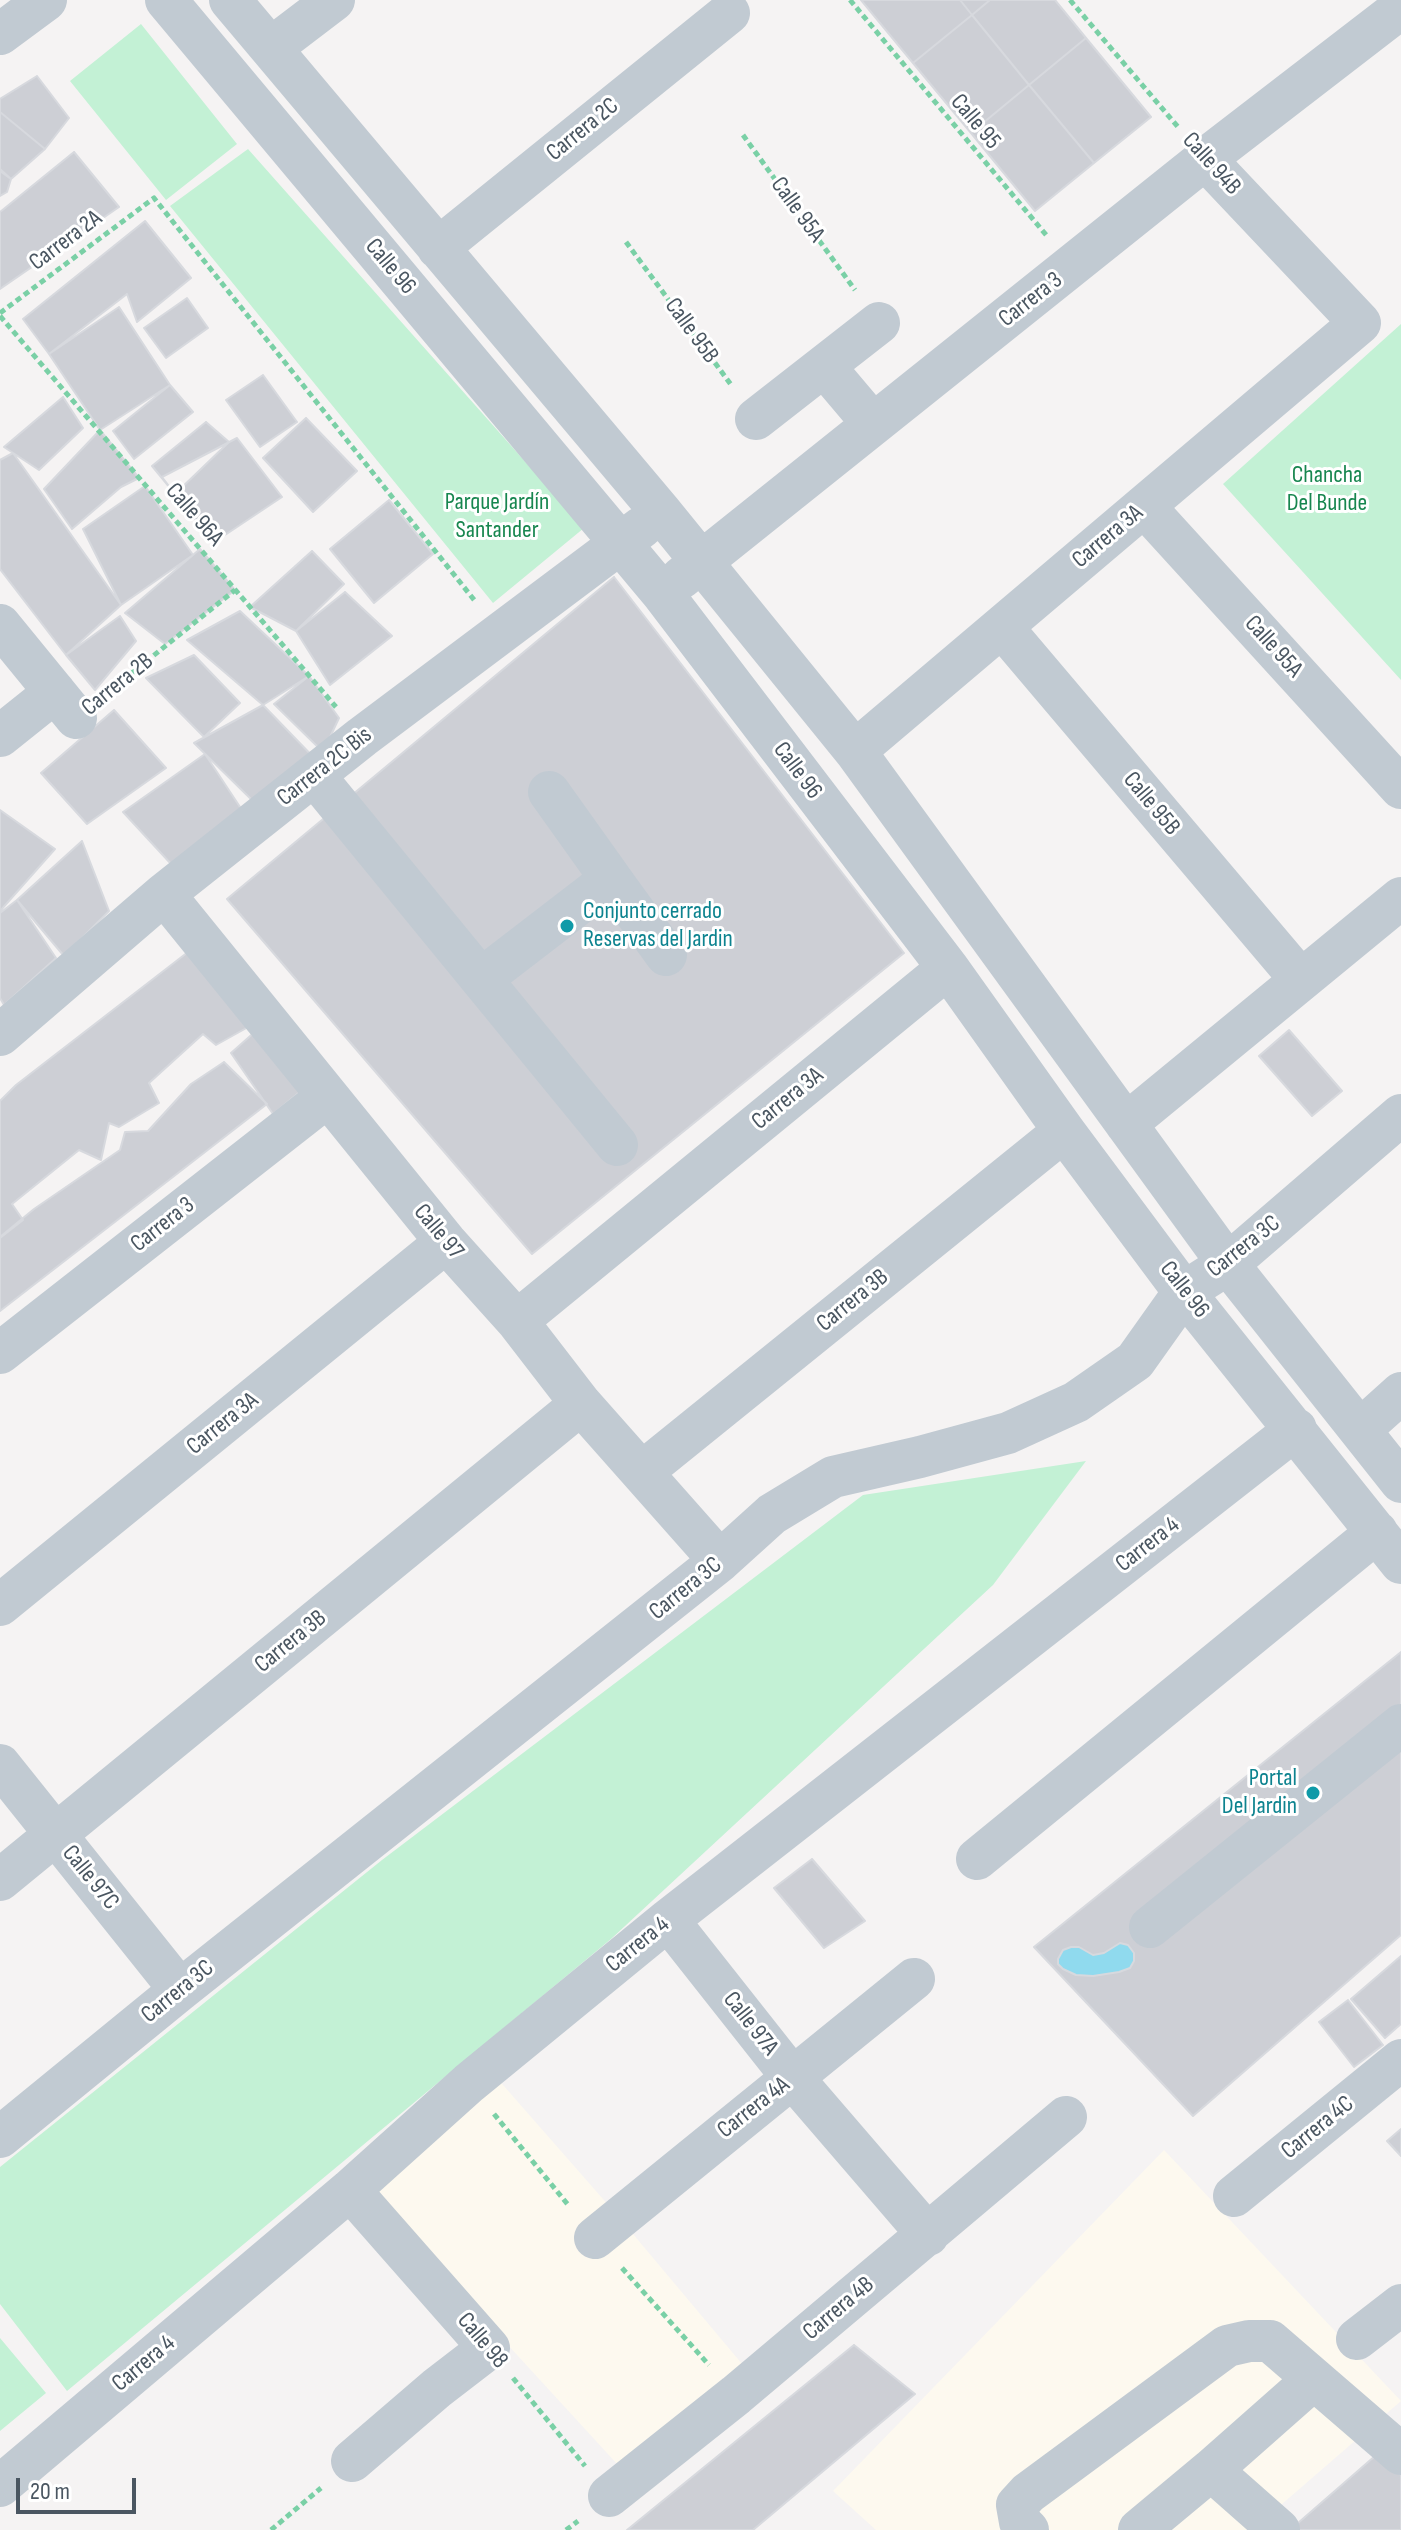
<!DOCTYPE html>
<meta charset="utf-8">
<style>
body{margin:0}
#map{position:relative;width:1401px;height:2530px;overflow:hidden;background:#f5f3f3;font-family:"Sofia Sans Condensed",sans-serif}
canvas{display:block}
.scale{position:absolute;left:16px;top:2478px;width:120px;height:36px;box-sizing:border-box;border:4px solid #4a5661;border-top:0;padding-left:10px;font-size:24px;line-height:28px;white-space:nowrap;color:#4a5661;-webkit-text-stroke:6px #fff;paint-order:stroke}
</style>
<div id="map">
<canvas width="1401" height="2530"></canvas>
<div class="scale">20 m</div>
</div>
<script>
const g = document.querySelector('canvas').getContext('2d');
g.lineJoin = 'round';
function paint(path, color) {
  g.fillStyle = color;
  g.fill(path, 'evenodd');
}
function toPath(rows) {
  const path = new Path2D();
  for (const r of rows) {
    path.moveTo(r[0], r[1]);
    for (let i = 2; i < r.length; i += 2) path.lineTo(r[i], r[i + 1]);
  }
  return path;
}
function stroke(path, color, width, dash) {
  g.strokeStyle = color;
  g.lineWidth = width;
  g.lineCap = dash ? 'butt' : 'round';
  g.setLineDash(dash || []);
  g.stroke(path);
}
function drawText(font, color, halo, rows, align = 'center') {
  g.font = font + ' "Sofia Sans Condensed",sans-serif';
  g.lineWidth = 6;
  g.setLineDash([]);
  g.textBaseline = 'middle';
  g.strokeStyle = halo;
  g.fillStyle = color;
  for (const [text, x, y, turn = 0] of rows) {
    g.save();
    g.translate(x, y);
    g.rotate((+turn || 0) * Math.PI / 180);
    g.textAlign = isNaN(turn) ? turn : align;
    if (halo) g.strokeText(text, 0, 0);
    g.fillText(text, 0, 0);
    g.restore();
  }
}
const commercial = toPath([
 [496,2077,617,2215,753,2377,629,2477,485,2320,365,2178],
 [1164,2150,1401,2401,1252,2530,876,2530,833,2491]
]);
const green = toPath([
 [141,24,237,144,166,200,70,81],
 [248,149,584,528,493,603,170,206],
 [1401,324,1401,680,1223,484],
 [1086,1461,993,1585,611,1939,67,2391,0,2304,0,2167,382,1860,863,1495],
 [0,2338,46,2393,0,2431]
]);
const water = toPath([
 [1120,1943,1128,1945,1134,1953,1134,1961,1130,1968,1119,1972,1093,1976,1076,1975,1063,1969,1058,1964,1058,1959,1063,1950,1071,1947,1079,1947,1093,1955,1104,1953]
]);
const building = toPath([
 [861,0,960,0,972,15,913,63,861,0],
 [960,0,990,0,972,15,960,0],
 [990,0,1055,0,1086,38,1029,85,972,15,990,0],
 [972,15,1029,85,971,133,913,63,972,15],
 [1086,38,1151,117,1094,163,1029,85,1086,38],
 [37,76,69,118,45,149,0,112,0,99,37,76],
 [1029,85,1094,163,1035,211,971,133,1029,85],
 [0,112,45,149,11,179,0,169,0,112],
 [74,152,119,207,0,289,0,212,74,152],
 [0,171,11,179,7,192,0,196,0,171],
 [145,221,191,278,137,322,127,294,49,354,23,319,145,221],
 [187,298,208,328,166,358,144,328,187,298],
 [119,307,170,385,100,430,49,354,119,307],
 [263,375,297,422,260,447,226,400,263,375],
 [170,385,193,412,134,459,113,431,170,385],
 [63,397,83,428,39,470,4,447,63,397],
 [306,418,357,471,313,512,263,458,306,418],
 [206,422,229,442,175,494,152,466,206,422],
 [100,430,139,478,121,487,72,529,44,489,100,430],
 [237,438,282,497,213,543,162,477,237,438],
 [13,453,121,605,66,655,0,569,0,460,13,453],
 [145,486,193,555,121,605,83,529,145,486],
 [389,500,433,554,374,603,330,549,389,500],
 [200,549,235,590,165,644,125,613,200,549],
 [312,551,344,584,296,631,250,607,312,551],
 [614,577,904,953,532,1254,227,899,614,577],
 [345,592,392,636,330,685,296,631,345,592],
 [240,611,309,676,263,705,187,640,240,611],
 [120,616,136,641,95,690,66,655,120,616],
 [194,655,240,703,204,737,146,678,194,655],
 [309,676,339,718,323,752,274,704,309,676],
 [263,705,321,765,260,808,194,743,263,705],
 [114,710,166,768,87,824,41,773,114,710],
 [205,754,244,813,172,865,123,812,205,754],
 [0,810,55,849,0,911,0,810],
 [82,841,109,911,64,956,17,900,82,841],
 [17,900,56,958,4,1005,0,998,0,913,17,900],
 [188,952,250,1026,216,1045,203,1034,149,1083,159,1103,119,1127,109,1123,101,1160,79,1150,12,1204,23,1220,0,1238,0,1101,16,1085,188,952],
 [266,1022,312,1082,273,1114,231,1053,266,1022],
 [1289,1030,1342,1091,1312,1116,1259,1056,1289,1030],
 [224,1062,267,1104,0,1311,0,1237,34,1209,120,1150,125,1132,148,1131,191,1084,224,1062],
 [1401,1652,1401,1935,1193,2116,1034,1947,1401,1652],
 [1120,1943,1128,1945,1134,1953,1134,1961,1130,1968,1119,1972,1093,1976,1076,1975,1063,1969,1058,1964,1058,1959,1063,1950,1071,1947,1079,1947,1093,1955,1104,1953,1120,1943],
 [812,1859,865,1921,824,1948,774,1888,812,1859],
 [1401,1956,1401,2024,1385,2038,1351,1999,1401,1956],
 [1348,2000,1383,2045,1354,2067,1319,2022,1348,2000],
 [1401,2129,1401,2156,1387,2141,1401,2129],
 [854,2345,915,2394,753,2530,627,2530,854,2345],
 [1375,2456,1401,2475,1401,2530,1290,2530,1375,2456]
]);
const path = toPath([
 [850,0,1047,236],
 [1070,0,1178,127],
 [743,135,855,290],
 [626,242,732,386],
 [0,313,154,198,475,601],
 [0,316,336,707],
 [107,693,235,590],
 [494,2114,569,2206],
 [622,2268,709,2365],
 [513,2378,585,2466],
 [271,2530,321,2488],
 [566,2530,578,2521]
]);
const minor = toPath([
 [166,0,662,593,948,968,1064,1131,1184,1292,1401,1563],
 [230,0,661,512,855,751,1228,1264,1401,1482],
 [0,34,46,0],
 [271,48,334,0],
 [438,248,729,13],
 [824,366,873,424],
 [756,419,879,323],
 [1144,506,1401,788],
 [681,578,1205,159,1401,8],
 [0,625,76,718],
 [1002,627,1301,980],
 [0,736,55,692],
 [855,751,1360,323,1205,159],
 [314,775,617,1145],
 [611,879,666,955],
 [164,894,446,1242,517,1321,581,1404,720,1561],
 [481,979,611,879,549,792],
 [0,1035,164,894,362,737,642,527],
 [1126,1124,1401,898],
 [517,1321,948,968],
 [0,1353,327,1097],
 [1361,1429,1401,1393],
 [642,1472,1064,1131],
 [0,1605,446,1242],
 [0,1765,180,1990],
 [977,1859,1377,1532],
 [0,1880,581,1404],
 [668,1920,792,2077,928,2235],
 [1150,1927,1401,1725],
 [0,2137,180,1990,720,1561,772,1514,833,1477,920,1457,1008,1433,1076,1402,1135,1361,1184,1292,1228,1264,1401,1115],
 [350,2190,489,2348,437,2388,352,2461],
 [1234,2196,1401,2060],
 [595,2238,914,1979],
 [1357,2339,1401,2305],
 [1211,2470,1314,2379],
 [0,2486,350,2190,469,2083,668,1920,1296,1429],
 [609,2496,736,2395,1066,2117],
 [1028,2530,1020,2522,1017,2505,1028,2493,1227,2346,1249,2341,1270,2341,1401,2454],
 [1139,2530,1211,2470,1279,2530]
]);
const markers = [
 [567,926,8,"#0f9aa8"],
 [1313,1793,8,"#0f9aa8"]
];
const streetNames = [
 ["Calle 95",975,122,50],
 ["Carrera 2C",583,130,-39],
 ["Calle 94B",1211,164,48],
 ["Calle 95A",797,210,54],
 ["Carrera 2A",66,241,-37],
 ["Calle 96",390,267,50],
 ["Carrera 3",1031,300,-38],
 ["Calle 95B",691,331,54],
 ["Calle 96A",194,515,49],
 ["Carrera 3A",1108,537,-40],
 ["Calle 95A",1273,647,48],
 ["Carrera 2B",118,685,-39],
 ["Carrera 2C Bis",325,767,-38],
 ["Calle 96",797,771,53],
 ["Calle 95B",1151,804,50],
 ["Carrera 3A",788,1099,-39],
 ["Carrera 3",163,1225,-38],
 ["Calle 97",438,1232,50],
 ["Carrera 3C",1244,1247,-38],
 ["Calle 96",1184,1290,52],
 ["Carrera 3B",853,1301,-39],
 ["Carrera 3A",223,1424,-39],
 ["Carrera 4",1148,1545,-38],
 ["Carrera 3C",686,1589,-39],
 ["Carrera 3B",291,1642,-39],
 ["Calle 97C",90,1878,51],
 ["Carrera 4",638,1945,-39],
 ["Carrera 3C",178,1992,-39],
 ["Calle 97A",750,2024,52],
 ["Carrera 4A",754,2108,-38],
 ["Carrera 4C",1318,2128,-39],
 ["Carrera 4B",839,2309,-40],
 ["Calle 98",482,2341,50],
 ["Carrera 4",144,2364,-40]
];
const parkNames = [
 ["Chancha",1327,476],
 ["Del Bunde",1327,504],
 ["Parque Jardín",497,503],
 ["Santander",497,531]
];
const cultureNames = [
 ["Conjunto cerrado",583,912],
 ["Reservas del Jardin",583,940],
 ["Portal",1297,1779,"right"],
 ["Del Jardin",1297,1807,"right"]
];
paint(commercial, '#fdf9ef');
paint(green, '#c3f1d5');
paint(water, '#90daee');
paint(building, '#cdcfd5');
stroke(building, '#d7d9de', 2);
stroke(path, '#7ad0a6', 5, [6, 4]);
stroke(minor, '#c1cad2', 42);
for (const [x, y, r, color] of markers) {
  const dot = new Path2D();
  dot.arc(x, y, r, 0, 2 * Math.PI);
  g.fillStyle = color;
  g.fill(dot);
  stroke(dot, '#fff', 3);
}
drawText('24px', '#4a5661', '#fff', streetNames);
drawText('24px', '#17864f', '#fff', parkNames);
drawText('24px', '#0d838f', '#fff', cultureNames, 'left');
</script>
